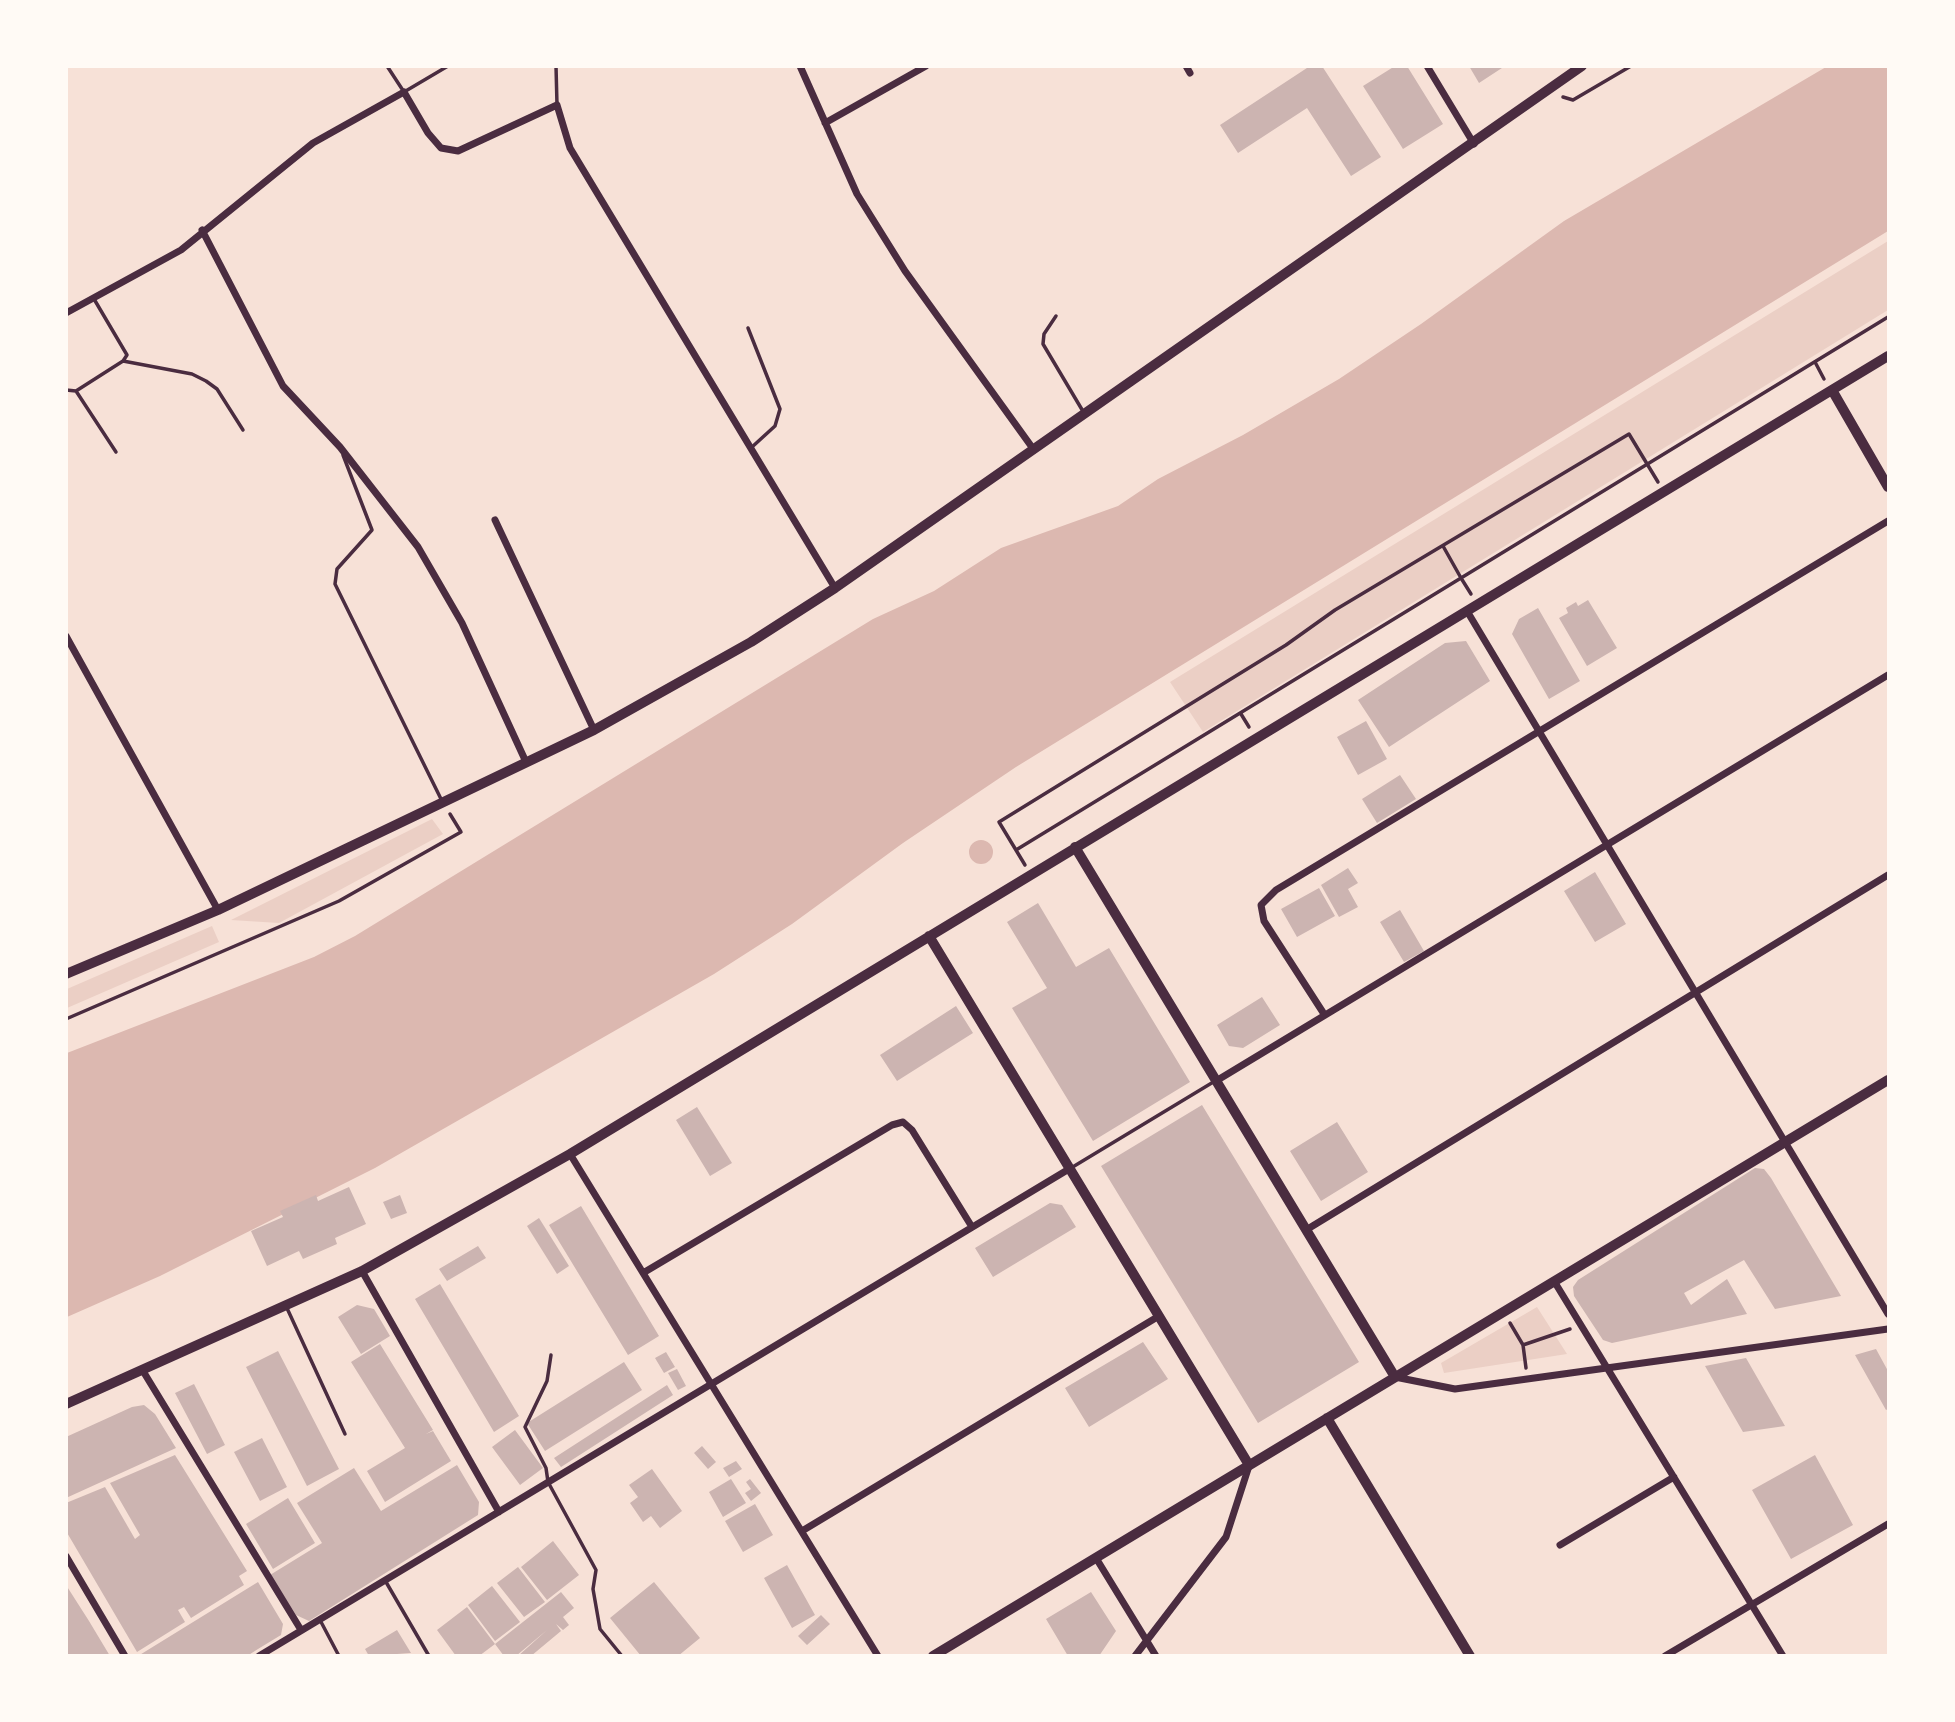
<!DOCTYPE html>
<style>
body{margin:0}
#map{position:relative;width:1955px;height:1722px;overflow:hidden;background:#f7e1d7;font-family:"Zilla Slab",serif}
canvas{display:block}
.frame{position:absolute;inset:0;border:68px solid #fffaf5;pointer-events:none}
</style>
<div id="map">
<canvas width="1955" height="1722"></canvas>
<div class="frame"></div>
</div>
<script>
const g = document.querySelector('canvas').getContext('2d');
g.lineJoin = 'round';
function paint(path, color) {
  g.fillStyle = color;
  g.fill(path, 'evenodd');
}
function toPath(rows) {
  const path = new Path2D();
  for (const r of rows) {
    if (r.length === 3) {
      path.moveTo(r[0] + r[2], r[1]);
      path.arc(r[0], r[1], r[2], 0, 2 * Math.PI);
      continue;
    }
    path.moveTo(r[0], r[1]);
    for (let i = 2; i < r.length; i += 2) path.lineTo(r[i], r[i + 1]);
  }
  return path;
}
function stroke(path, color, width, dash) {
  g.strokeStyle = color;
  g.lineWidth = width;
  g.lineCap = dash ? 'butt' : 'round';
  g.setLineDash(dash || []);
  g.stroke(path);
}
const green = toPath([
 [1888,241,1888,310,1203,732,1170,682],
 [432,819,443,834,279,923,231,920],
 [212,926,219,942,67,1008,67,989],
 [1537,1307,1567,1354,1444,1373,1441,1363]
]);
const water = toPath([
 [1826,67,1888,67,1888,231,1016,767,903,843,792,924,714,974,375,1168,160,1276,67,1317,67,1053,314,957,355,936,873,619,934,591,1001,548,1118,506,1158,479,1243,435,1339,379,1421,324,1564,221],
 [981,852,12]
]);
const building = toPath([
 [1310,66,1322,66,1381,157,1351,176,1307,108,1238,153,1220,125],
 [1395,66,1407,66,1443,124,1403,149,1363,86],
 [1469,66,1505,66,1479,83],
 [1588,600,1617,648,1587,666,1559,618,1568,613,1566,608,1576,602,1578,606],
 [1538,608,1580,681,1549,699,1512,634,1519,619],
 [1466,641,1490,681,1389,747,1358,700,1445,643],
 [1366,721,1387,759,1358,775,1337,737],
 [1400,775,1416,799,1377,823,1362,799],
 [1348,868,1358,883,1348,889,1358,907,1339,917,1321,885],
 [1595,872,1626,924,1595,942,1564,891],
 [1319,888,1335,916,1297,937,1281,909],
 [1038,903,1076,967,1109,948,1190,1082,1093,1141,1012,1008,1047,988,1007,922],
 [1400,910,1424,951,1404,962,1380,922],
 [1262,997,1280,1025,1243,1048,1229,1046,1217,1025],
 [956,1006,973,1033,897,1081,880,1055],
 [1202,1105,1359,1362,1258,1423,1101,1166],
 [697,1107,732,1163,710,1176,676,1120],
 [1337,1122,1368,1172,1321,1201,1290,1151],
 [1755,1168,1764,1169,1771,1178,1841,1296,1775,1309,1744,1260,1684,1293,1691,1305,1727,1279,1747,1314,1612,1343,1603,1340,1574,1296,1573,1287,1578,1280],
 [349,1187,366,1224,335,1238,337,1244,303,1259,299,1251,267,1266,251,1231,283,1217,280,1211,316,1195,318,1201],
 [400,1195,407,1213,391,1219,383,1202],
 [1050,1203,1062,1205,1076,1227,993,1277,975,1248],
 [581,1206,659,1336,628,1355,549,1225],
 [539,1218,569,1266,557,1274,527,1226],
 [478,1246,486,1258,447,1281,439,1269],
 [440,1284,519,1416,494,1432,415,1299],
 [357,1305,374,1309,390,1336,361,1354,338,1317],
 [1143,1342,1168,1379,1089,1427,1065,1388],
 [380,1344,433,1430,426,1434,433,1431,451,1461,385,1502,367,1471,405,1448,351,1362],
 [1876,1349,1888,1371,1888,1409,1886,1410,1855,1355],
 [278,1351,339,1469,307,1486,246,1367],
 [666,1352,675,1367,664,1373,655,1358],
 [1746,1358,1785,1426,1743,1432,1705,1366],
 [624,1362,642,1390,545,1451,527,1423],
 [677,1369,686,1386,678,1390,668,1373],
 [194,1384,225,1445,207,1454,175,1393],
 [667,1385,673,1395,561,1467,554,1458],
 [144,1405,155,1414,176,1448,66,1498,66,1437,132,1407],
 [515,1430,543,1468,520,1485,492,1447],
 [262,1438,287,1487,260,1501,234,1452],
 [702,1446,716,1462,708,1469,694,1453],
 [175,1455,247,1571,239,1576,244,1585,191,1618,184,1607,178,1610,185,1622,137,1652,66,1531,66,1503,105,1487,135,1539,140,1535,110,1483],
 [1815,1455,1853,1525,1791,1559,1752,1490],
 [736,1461,742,1469,729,1477,723,1468],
 [457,1465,479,1502,478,1515,309,1621,296,1615,270,1575,322,1543,297,1503,354,1468,381,1511],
 [652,1469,682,1511,660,1528,651,1516,643,1522,630,1503,638,1497,629,1485],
 [731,1479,746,1503,723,1517,709,1492],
 [750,1479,761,1493,751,1501,745,1493,751,1489,746,1482],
 [288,1498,315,1543,273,1569,246,1524],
 [755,1504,773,1535,743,1552,725,1521],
 [553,1541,579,1575,547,1600,521,1567],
 [787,1565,815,1615,792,1628,764,1578],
 [518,1567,545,1602,524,1617,497,1583],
 [258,1582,283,1624,281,1635,258,1649,247,1656,138,1656],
 [654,1582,700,1638,678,1656,641,1656,610,1618],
 [66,1585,89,1621,110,1656,66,1656],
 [492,1586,520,1622,495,1641,468,1605],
 [561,1592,574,1608,563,1617,569,1625,563,1630,556,1624,561,1631,531,1656,518,1656,547,1630,516,1656,504,1656,495,1644],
 [1091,1592,1116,1631,1099,1656,1068,1656,1046,1619],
 [467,1607,495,1644,479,1656,456,1656,437,1630],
 [821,1615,830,1624,807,1645,798,1636],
 [397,1630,411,1653,369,1656,365,1649]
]);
const path = toPath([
 [1563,97,1573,100,1631,66],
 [1815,362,1824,379],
 [1471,594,1461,578,1888,317],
 [1241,714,1249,727],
 [1016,850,1461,578,1443,546],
 [1025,865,999,822,1286,645,1335,610,1629,434,1658,482],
 [66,1019,339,901,461,832,450,814],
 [1510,1323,1523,1345,1526,1368],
 [1523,1345,1570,1329]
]);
const service = toPath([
 [387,66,404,92,448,66],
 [556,66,557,105],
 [1056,316,1044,334,1043,344,1084,413],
 [748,328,780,409,775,426,752,447],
 [123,361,192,374,206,381,217,389,243,430],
 [66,390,76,391,123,361,127,355,94,299],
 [76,391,116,452],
 [343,455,372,530,337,569,335,584,442,801],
 [1071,1168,1215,1081],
 [286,1306,345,1434],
 [551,1355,547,1381,525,1427,546,1468,548,1482,596,1570,593,1589,600,1629,622,1656],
 [386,1582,429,1656],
 [320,1620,339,1656]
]);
const minor = toPath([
 [800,66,857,194,905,271,1034,450],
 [1186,66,1190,73],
 [1427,66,1474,144],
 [825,123,926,66],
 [202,230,283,386,340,447,418,547,462,623,526,762],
 [66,313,181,250,313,143,404,92,428,133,441,148,458,151,557,105,570,148,835,588],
 [495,520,594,730],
 [1467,611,1888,1314],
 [66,636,218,910],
 [1324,1014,1264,921,1261,905,1276,890,1888,521],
 [1216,1081,1888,675],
 [570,1154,878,1656],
 [1306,1230,1888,875],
 [362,1271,499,1512],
 [643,1273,892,1125,903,1122,912,1130,972,1227],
 [1554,1281,1783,1656],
 [143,1371,301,1630],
 [1395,1377,1455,1389,1888,1329],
 [802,1531,1159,1316],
 [1560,1545,1674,1477],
 [66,1556,125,1656],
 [1096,1558,1156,1656],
 [259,1656,1069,1169],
 [1135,1656,1226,1537,1249,1466],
 [1665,1656,1888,1524]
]);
const tertiary = toPath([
 [1832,390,1888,487],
 [1075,847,1395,1377],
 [929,936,1249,1465],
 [66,974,218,910,594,730,751,642,835,588,1582,66],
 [66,1404,362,1271,570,1154,1888,356],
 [1327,1418,1470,1656],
 [933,1656,1888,1080]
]);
paint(green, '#ebcfc5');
paint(water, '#dcb8b0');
paint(building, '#ccb4b1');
stroke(path, '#4a2c40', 3.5);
stroke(service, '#4a2c40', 3.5);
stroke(minor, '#4a2c40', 7);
stroke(tertiary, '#4a2c40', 10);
</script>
